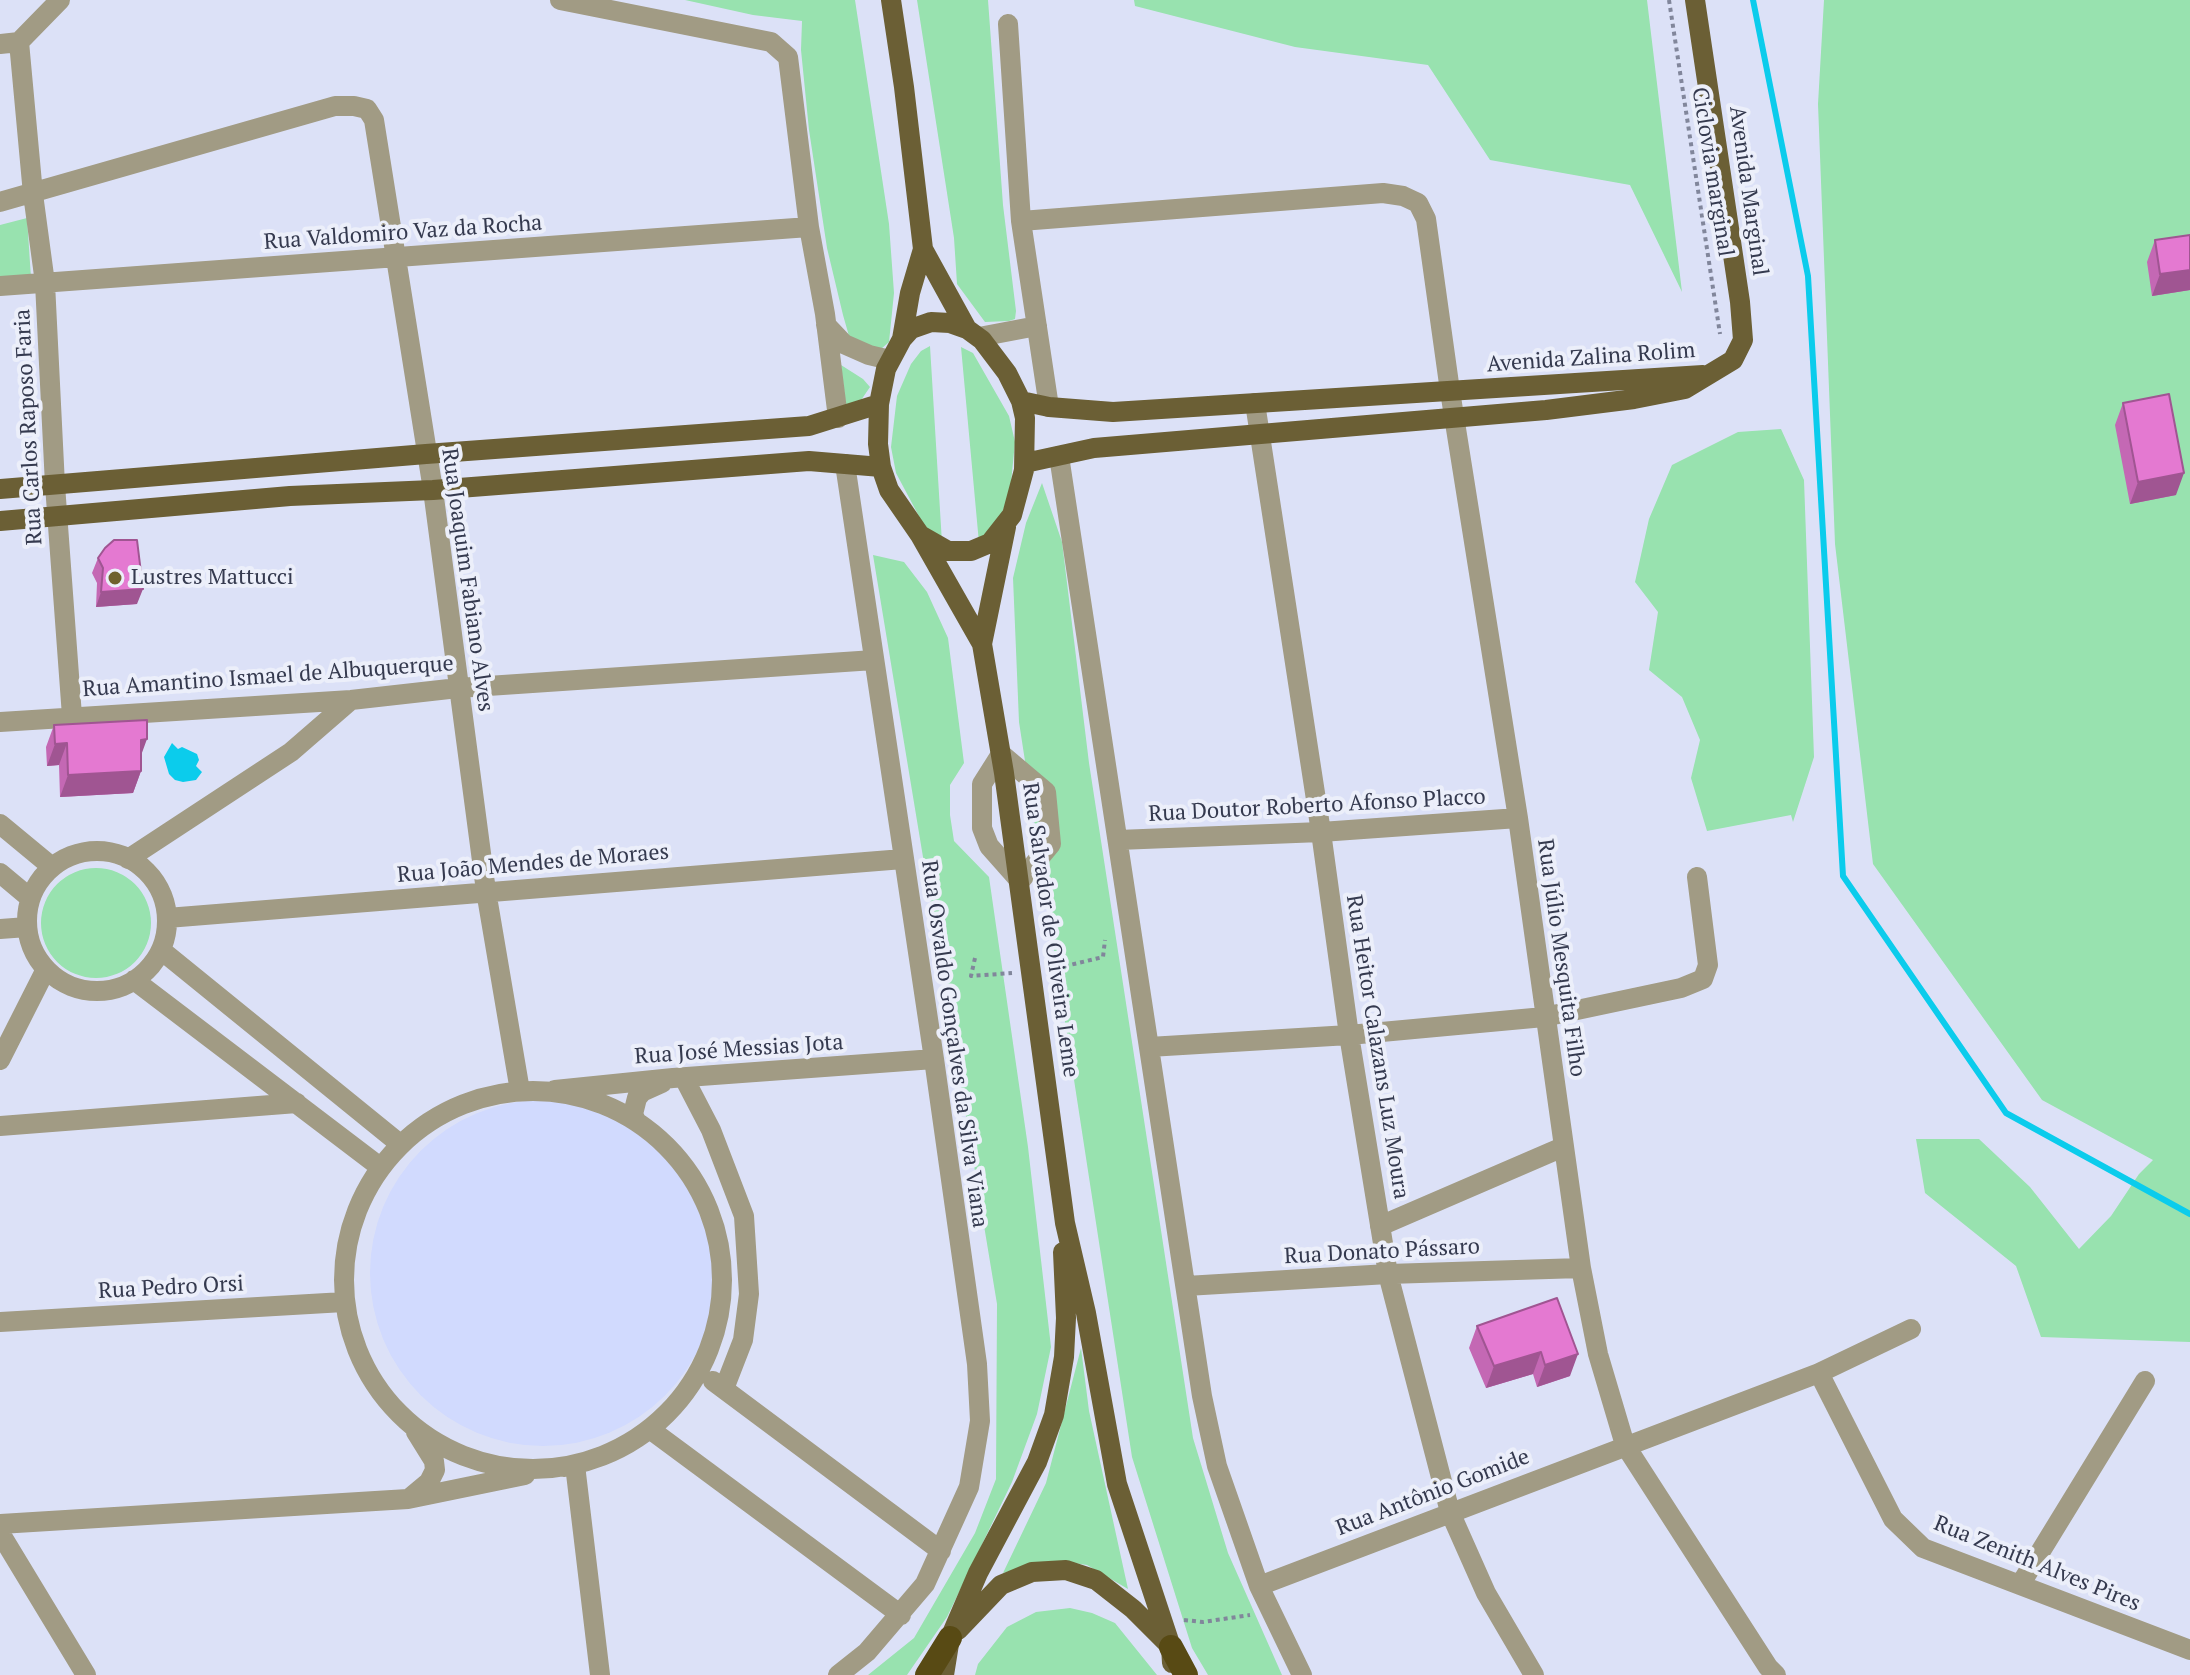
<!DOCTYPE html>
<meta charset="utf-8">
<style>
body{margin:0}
canvas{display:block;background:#dce1f7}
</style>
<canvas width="2190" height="1675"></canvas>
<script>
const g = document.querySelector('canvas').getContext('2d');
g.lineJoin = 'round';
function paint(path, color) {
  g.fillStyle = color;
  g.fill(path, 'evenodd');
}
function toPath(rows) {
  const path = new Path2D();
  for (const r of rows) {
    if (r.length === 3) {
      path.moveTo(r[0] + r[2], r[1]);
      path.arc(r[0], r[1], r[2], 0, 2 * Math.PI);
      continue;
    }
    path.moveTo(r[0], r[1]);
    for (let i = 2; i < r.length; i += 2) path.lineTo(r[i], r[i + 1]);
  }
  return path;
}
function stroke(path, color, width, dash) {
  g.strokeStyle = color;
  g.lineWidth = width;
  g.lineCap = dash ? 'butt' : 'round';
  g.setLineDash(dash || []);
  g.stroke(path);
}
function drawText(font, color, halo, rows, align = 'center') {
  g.font = font + ' "PT Serif",serif';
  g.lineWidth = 8;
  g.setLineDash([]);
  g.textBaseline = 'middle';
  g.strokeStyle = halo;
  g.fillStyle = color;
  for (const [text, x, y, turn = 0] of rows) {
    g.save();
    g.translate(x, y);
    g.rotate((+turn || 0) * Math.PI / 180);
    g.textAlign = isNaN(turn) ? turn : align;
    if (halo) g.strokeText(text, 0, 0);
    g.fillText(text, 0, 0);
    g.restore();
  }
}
const built = toPath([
 [543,1273,173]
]);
const green = toPath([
 [685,0,855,0,889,224,894,293,889,342,881,349,868,349,849,336,843,315,827,248,809,130,801,50,802,21,753,15],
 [917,0,988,0,1003,205,1016,311,1015,319,1009,321,985,322,957,284,954,238],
 [1134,0,1647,0,1682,292,1630,185,1490,160,1428,65,1295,47,1135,6],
 [1824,0,2190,0,2190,1342,2041,1337,2016,1266,1925,1193,1916,1139,1979,1139,2030,1187,2079,1249,2111,1216,2139,1174,2153,1160,2042,1100,1873,864,1835,544,1818,104],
 [27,218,31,278,0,280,0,225],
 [930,346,942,543,930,537,896,473,891,447,897,396,911,364,921,351],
 [961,347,973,353,1009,416,1015,442,1010,493,997,525,979,543],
 [841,365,863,379,870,387,855,409,846,406],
 [1781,429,1804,480,1814,757,1793,822,1791,815,1707,831,1691,778,1700,740,1682,697,1649,670,1658,612,1635,582,1649,519,1672,465,1738,432],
 [1042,483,1062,542,1089,763,1193,1438,1228,1553,1282,1675,1208,1675,1192,1648,1132,1457,1019,722,1013,578,1026,523],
 [873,555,904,562,927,592,948,638,964,763,950,785,950,815,954,841,989,877,1028,1147,1051,1347,1037,1414,1012,1482,947,1617,907,1675,868,1675,914,1638,975,1533,996,1479,997,1304],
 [96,923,55],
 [1081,1348,1089,1411,1128,1589,1087,1565,1067,1562,1043,1562,1003,1573,1046,1483],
 [1070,1608,1092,1613,1115,1623,1157,1675,975,1675,978,1664,1007,1627,1036,1612]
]);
const water = toPath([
 [172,743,178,749,182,747,197,754,199,760,196,766,202,772,196,780,183,782,175,780,169,774,164,757]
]);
const stream = toPath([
 [1753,0,1808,276,1843,876,2006,1113,2190,1214]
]);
const path = toPath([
 [1669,0,1720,334],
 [975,958,971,976,1012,973],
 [1049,970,1103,957,1105,940],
 [1184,1620,1203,1622,1250,1615]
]);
const minor = toPath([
 [560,0,771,42,788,57,809,227,825,314,838,418],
 [1008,24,1021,221,1049,407],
 [19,42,33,194,45,283,55,485,72,716],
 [0,44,19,42,60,0],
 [0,202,335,106,354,106,367,109,374,120,433,490,486,891,520,1091],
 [1021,221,1383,193,1403,196,1418,203,1426,219,1450,391,1518,818,1581,1268,1598,1354,1625,1445,1768,1667,1776,1675],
 [0,286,809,227],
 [826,325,844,344,869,355,890,360],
 [979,337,1037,326],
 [1255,403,1321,832,1349,1035,1388,1274,1450,1512,1486,1593,1534,1675],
 [1059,456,1202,1396,1217,1466,1259,1586,1302,1675],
 [0,722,351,700,458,688,874,660],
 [1001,754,1046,792,1051,844,1020,881,989,846,982,828,982,784,1001,754],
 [0,824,52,867],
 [1118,840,1321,832,1518,818],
 [97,921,70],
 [128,859,291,752,351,700],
 [0,873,30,898],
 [167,918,903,859],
 [0,929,27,927],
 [161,950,400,1144],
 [134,980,380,1167],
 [1149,1047,1349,1035,1544,1017,1681,988,1703,979,1708,965,1697,877],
 [0,1060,45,971],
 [684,1078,711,1130,744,1216,749,1294,743,1340,724,1389],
 [555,1090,673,1078,934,1059],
 [533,1280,189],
 [636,1121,633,1114,637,1098,642,1092,662,1083],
 [0,1126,297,1103],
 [1380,1226,1563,1147],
 [1186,1286,1388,1274,1581,1268],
 [0,1322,344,1302],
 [1819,1373,1893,1519,1923,1548,2190,1650],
 [713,1381,941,1551],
 [651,1430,901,1615],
 [564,1467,575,1465,600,1675],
 [411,1497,429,1482,435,1470,434,1461,416,1432],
 [0,1524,408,1499,525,1475],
 [0,1533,86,1675],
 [2020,1585,2145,1381],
 [1259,1586,1819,1373,1911,1329],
 [838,1675,867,1652,925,1584,969,1487,980,1421,977,1364,934,1059,845,464]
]);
const major = toPath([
 [891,0,904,87,923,249,967,329],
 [931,322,950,323,967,329,982,340,1007,373,1021,401,1025,418,1024,470,1012,515,990,543,971,551,948,551,920,535,889,490,881,467,878,444,879,404,886,369,902,339,911,329,931,322],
 [902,339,910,293,923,249],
 [1021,401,1049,407,1113,412,1703,375],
 [1025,463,1094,448,1546,410,1634,399,1685,389,1733,360,1743,340,1740,302,1695,0],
 [0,489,426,454,809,426,879,404],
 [0,521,290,496,433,490,809,461,881,467],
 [920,535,982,644,1004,773,1065,1223,1086,1313,1117,1484,1171,1647,1172,1663],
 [982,644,1006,527],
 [958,1630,1001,1585,1032,1572,1066,1570,1096,1580,1133,1609,1167,1643],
 [944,1675,950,1638,978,1573,1037,1462,1054,1415,1064,1357,1066,1318,1063,1252]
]);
const highway = toPath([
 [1171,1647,1186,1675],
 [927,1675,950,1638]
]);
const wall = toPath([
 [2190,235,2190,290,2152,296,2147,262,2155,240],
 [2123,403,2176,495,2130,504,2115,425],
 [98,558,137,604,96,607,97,583,92,573],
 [54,725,141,756,141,771,133,793,60,797,59,765,47,766,46,747],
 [1557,1298,1570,1376,1537,1387,1533,1374,1486,1388,1469,1348,1477,1326]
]);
const shadedWall = toPath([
 [2190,270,2190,290,2152,296,2160,274],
 [2184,473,2176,495,2130,504,2138,482],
 [143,589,137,604,96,607,101,592],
 [147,739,139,761,141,740],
 [67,743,59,765,47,766,55,744],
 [141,771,133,793,60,797,68,775],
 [1541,1352,1533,1374,1486,1388,1494,1366],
 [1578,1354,1570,1376,1537,1387,1545,1365]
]);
const building = toPath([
 [2190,235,2190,270,2160,274,2155,240,2190,235],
 [2169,394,2184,473,2138,482,2123,403,2169,394],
 [114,540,137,540,143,589,101,592,103,568,98,558,105,548,114,540],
 [147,720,147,739,141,740,141,771,68,775,67,743,55,744,54,725,147,720],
 [1557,1298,1578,1354,1545,1365,1541,1352,1494,1366,1477,1326,1557,1298]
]);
const markers = [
 [115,578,8,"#6f612e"]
];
const streetNames = [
 ["Ciclovia marginal",1712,172,81],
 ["Avenida Marginal",1748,191,82],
 ["Rua Valdomiro Vaz da Rocha",403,233,-4],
 ["Avenida Zalina Rolim",1591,358,-4],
 ["Rua Carlos Raposo Faria",29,427,-93],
 ["Rua Joaquim Fabiano Alves",467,580,82],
 ["Rua Amantino Ismael de Albuquerque",268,677,-4],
 ["Rua Doutor Roberto Afonso Placco",1317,806,-3],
 ["Rua João Mendes de Moraes",533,864,-5],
 ["Rua Salvador de Oliveira Leme",1050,930,82],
 ["Rua Júlio Mesquita Filho",1561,958,82],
 ["Rua Osvaldo Gonçalves da Silva Viana",954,1044,82],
 ["Rua Heitor Calazans Luz Moura",1377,1047,81],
 ["Rua José Messias Jota",739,1050,-4],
 ["Rua Donato Pássaro",1382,1252,-3],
 ["Rua Pedro Orsi",171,1288,-3],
 ["Rua Antônio Gomide",1433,1493,-21],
 ["Rua Zenith Alves Pires",2037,1564,22]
];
const poiNames = [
 ["Lustres Mattucci",131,578]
];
paint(built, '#d1dafe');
paint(green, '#98e2af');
paint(water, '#0bccec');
stroke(stream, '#0bccec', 6);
stroke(path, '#81869b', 4, [4, 4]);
stroke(minor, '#a19b84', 20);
stroke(major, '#6b5f35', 20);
stroke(highway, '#584a14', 24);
paint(wall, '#c468b4');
paint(shadedWall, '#a05592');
paint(building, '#e479d1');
stroke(building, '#a05592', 2);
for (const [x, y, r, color] of markers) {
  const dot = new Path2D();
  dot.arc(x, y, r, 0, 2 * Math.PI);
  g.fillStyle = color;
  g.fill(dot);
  stroke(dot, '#eceffa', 3);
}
drawText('22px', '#353a4f', '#eceffa', streetNames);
drawText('22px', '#353a4f', '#eceffa', poiNames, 'left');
</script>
